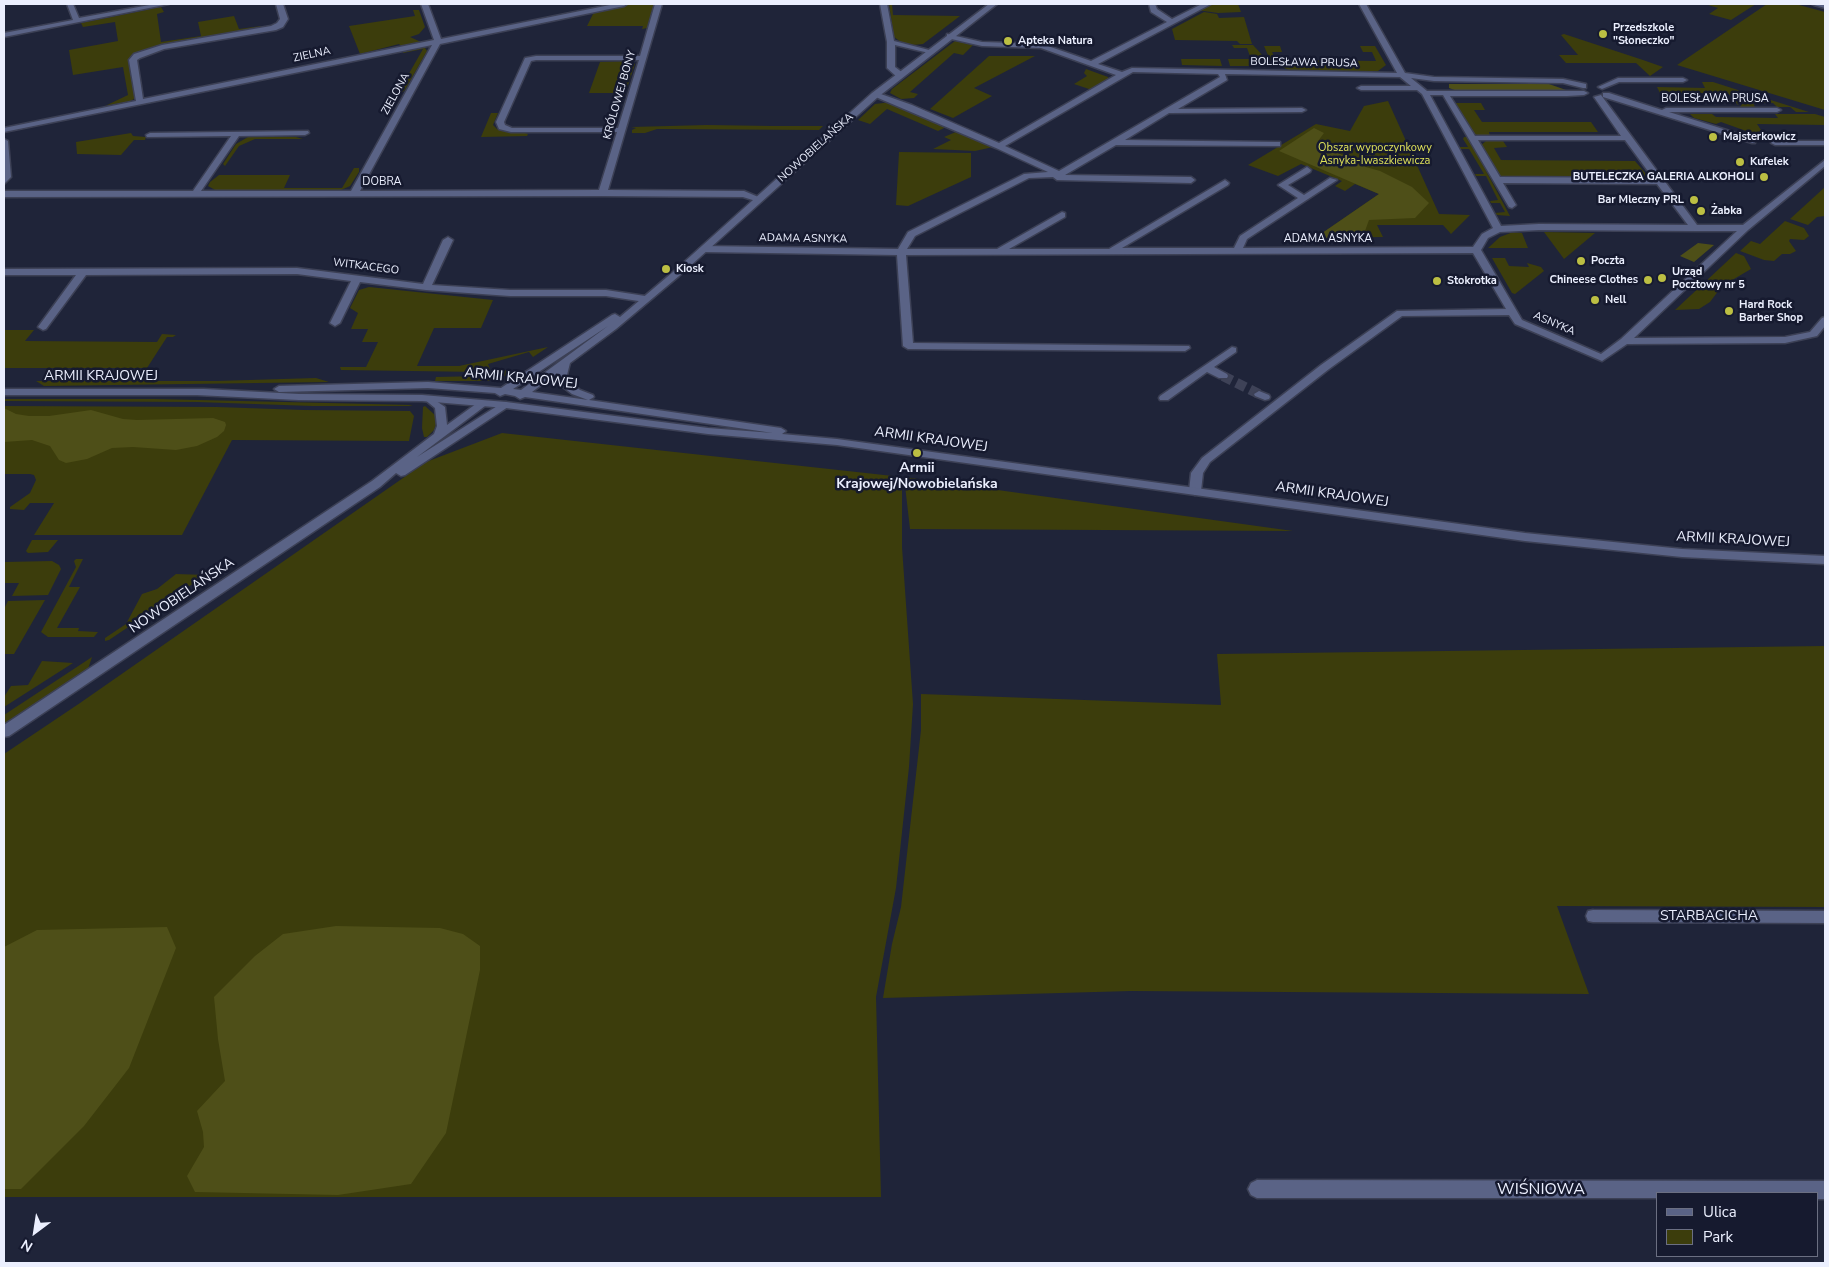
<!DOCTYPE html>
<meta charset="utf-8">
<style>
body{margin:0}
#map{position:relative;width:1829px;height:1267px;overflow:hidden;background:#1f2439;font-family:"Nunito Sans",sans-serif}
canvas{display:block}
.frame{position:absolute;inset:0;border:5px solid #ebeffe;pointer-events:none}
.legend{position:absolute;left:1656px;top:1192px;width:162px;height:65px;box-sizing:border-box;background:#161a2f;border:1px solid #6b6f82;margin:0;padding:6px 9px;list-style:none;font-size:15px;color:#ebeffe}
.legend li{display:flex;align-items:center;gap:10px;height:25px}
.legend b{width:25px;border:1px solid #6b6f82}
.north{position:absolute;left:10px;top:1207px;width:50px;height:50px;-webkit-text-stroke:4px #161a2f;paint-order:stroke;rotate:211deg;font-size:14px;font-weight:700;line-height:20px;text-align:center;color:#ebeffe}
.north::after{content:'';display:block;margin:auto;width:18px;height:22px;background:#ebeffe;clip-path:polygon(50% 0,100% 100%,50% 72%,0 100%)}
</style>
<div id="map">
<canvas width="1829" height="1267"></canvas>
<div class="frame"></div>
<ul class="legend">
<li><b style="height:6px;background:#5a6386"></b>Ulica</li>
<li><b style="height:14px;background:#3c3d0c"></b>Park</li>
</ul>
<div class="north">N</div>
</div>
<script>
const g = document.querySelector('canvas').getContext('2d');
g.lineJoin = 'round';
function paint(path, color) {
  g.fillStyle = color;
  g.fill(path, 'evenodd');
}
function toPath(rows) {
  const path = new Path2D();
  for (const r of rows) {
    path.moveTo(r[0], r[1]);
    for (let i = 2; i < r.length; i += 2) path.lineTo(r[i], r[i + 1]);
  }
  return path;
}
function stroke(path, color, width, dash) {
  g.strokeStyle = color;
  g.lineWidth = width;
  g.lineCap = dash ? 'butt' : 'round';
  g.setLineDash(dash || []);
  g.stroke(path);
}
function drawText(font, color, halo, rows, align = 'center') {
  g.font = font + ' "Nunito Sans",sans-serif';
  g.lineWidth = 5;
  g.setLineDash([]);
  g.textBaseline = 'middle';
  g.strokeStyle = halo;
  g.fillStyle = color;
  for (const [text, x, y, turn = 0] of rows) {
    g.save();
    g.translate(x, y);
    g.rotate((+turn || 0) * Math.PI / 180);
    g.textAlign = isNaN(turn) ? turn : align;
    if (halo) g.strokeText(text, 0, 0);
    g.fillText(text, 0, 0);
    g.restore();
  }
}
const green = toPath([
 [631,4,654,4,647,28,642,29,643,26,587,26,593,14,596,11],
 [889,4,892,4,893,15,960,16,923,44,913,45,901,42,894,37],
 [1209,4,1238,4,1241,12,1218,13,1197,10],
 [1705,4,1756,4,1731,20,1709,14,1718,8],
 [1767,4,1799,5,1825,12,1825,110,1677,65],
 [161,7,164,12,157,14,161,42,201,36,198,22,234,16,239,29,261,26,259,29,156,46,136,53,128,60,135,98,131,101,105,106,128,95,123,67,73,75,69,50,118,41,115,22,83,27,81,23],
 [413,10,419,10,425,27,419,34,410,37,421,42,401,46,399,44,360,54,349,26,415,16],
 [1204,12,1217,14,1219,18,1244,17,1252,44,1240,44,1237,41,1175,40,1172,29],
 [1564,34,1643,60,1663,67,1650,76,1636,63,1566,63,1559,55,1578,55,1561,35],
 [955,41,973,45,963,55,954,53,910,92,918,94,914,98,901,99,890,93,892,89],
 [1232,45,1253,45,1265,58,1251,66,1230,66,1228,59,1251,59,1247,48,1234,48],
 [1264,46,1280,46,1282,52,1272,52,1276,60,1376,61,1372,52,1363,52,1360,46,1375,46,1386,65,1378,71,1290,71,1270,60],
 [420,47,425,48,427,51,405,90,395,98,423,49,403,53,404,50],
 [989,56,1035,56,974,88,992,96,953,118,930,109],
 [1181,59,1220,59,1222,66,1182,65],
 [630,61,635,64,623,100,619,100,620,93,589,93,600,62],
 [1086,69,1108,77,1109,80,1092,90,1074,84,1087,76,1084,73],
 [1702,82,1713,82,1738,90,1744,97,1738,105,1728,93,1660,93,1657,87,1705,88],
 [1742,91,1809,112,1796,112,1790,107,1777,107,1773,103,1753,103,1755,107,1740,107,1746,98,1751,98],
 [1388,101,1439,214,1470,215,1451,234,1443,225,1377,225,1383,237,1315,238,1379,194,1355,184,1345,191,1335,186,1342,181,1301,164,1278,176,1248,165,1316,124,1350,131,1364,106],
 [891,102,948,126,938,131,887,109,870,124,858,120,875,104],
 [1455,103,1481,103,1485,110,1474,110,1482,122,1591,122,1598,132,1489,132,1490,137,1482,137,1472,133],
 [491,113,498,113,493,125,497,129,507,132,525,133,528,134,527,136,481,137],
 [1690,114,1712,114,1716,117,1778,118,1775,114,1815,114,1825,117,1825,125,1757,124,1763,133,1749,132,1721,122,1716,124,1694,118],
 [707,125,772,126,823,126,819,130,657,129,645,133,632,133,632,130,636,128,631,127],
 [958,131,992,145,993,147,975,151,933,149,951,140,944,137],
 [131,133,133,136,146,137,145,140,134,140,121,155,77,154,76,142],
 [257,136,296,137,303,139,255,139,239,146,225,166,223,164,236,144,248,137],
 [1464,137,1468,137,1510,216,1497,215,1495,213,1505,212,1500,203,1491,203,1490,201,1498,200,1486,176,1476,176,1475,174,1484,174,1469,149,1460,149,1460,147,1468,147,1463,139],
 [1486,141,1503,141,1507,147,1494,148,1501,160,1635,161,1647,175,1644,178,1505,178,1499,176,1480,146],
 [899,152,971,153,971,177,908,206,896,205],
 [354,168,359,168,359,172,350,186,339,191,217,191,208,186,210,182,219,175,290,175,284,188,342,188],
 [1825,187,1825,216,1817,217,1808,225,1790,219],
 [1785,221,1804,228,1809,236,1804,240,1790,239,1789,241,1796,251,1790,254,1782,254,1774,261,1764,260,1740,251,1751,241,1760,244],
 [1513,232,1522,233,1528,248,1488,248,1500,237],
 [1544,232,1595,233,1564,259],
 [1736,253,1744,256,1751,269,1722,286,1710,302,1699,309,1675,310],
 [1492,258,1505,258,1509,266,1529,267,1527,263,1541,267,1544,271,1515,294,1512,293],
 [369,287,493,300,481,328,434,328,417,366,459,366,548,347,533,357,529,352,488,364,490,369,481,372,341,370,340,367,366,367,378,342,362,342,368,329,351,329,358,313,350,308,359,290],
 [4,330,34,330,25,341,157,342,162,334,176,335,173,337,167,337,147,368,4,368],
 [507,370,515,373,487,381,435,381,436,377,483,376],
 [316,378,329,382,44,386,36,381,216,381],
 [4,399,155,399,413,405,409,406,312,406,197,402,4,401],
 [4,406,217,407,304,410,410,411,414,416,409,441,232,440,182,535,34,535,54,503,30,503,24,510,10,509,10,507,30,493,36,480,34,475,30,474,4,474],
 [425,406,436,416,437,422,434,430,427,437,424,437,422,428,423,407],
 [502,433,902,477,902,547,913,704,909,767,896,888,876,997,881,1197,4,1197,4,754,80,703,426,462],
 [904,477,1293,531,910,529],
 [32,540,58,540,48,552,28,553,26,551],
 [76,559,83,559,69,587,80,587,57,628,79,628,78,631,98,632,94,637,48,637,41,632,76,567,74,561],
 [52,561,59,565,61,569,48,595,12,596,19,583,4,583,4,562],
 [176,574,206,575,109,640,105,641,105,638,126,624,142,594,157,589],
 [45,600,14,654,4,654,4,609,8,601],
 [1825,646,1825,907,1557,906,1589,994,1131,991,883,998,892,944,901,907,921,730,921,694,1221,705,1217,654],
 [92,657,88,669,4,724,4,715],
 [42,661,73,663,4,707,4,697,11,686,28,685]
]);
const forest = toPath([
 [1449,84,1549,84,1566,90,1559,93,1460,92,1449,88],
 [1314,128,1324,133,1318,141,1359,165,1380,171,1412,187,1429,203,1415,218,1369,220,1365,231,1352,238,1315,238,1379,194,1279,151],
 [1698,243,1714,245,1694,262,1680,256],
 [4,408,16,414,29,416,49,416,91,410,123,419,137,420,213,418,225,422,226,425,224,431,217,437,197,446,176,450,133,447,112,448,87,459,66,463,59,460,50,446,32,440,4,442],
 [336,926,440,928,463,934,480,946,480,970,446,1133,411,1184,338,1195,195,1192,187,1176,204,1147,203,1132,197,1111,225,1081,218,1039,214,997,255,956,283,934],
 [167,927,176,948,129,1068,84,1126,21,1189,4,1189,4,947,37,930]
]);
const minorTunnel = toPath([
 [1223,376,1259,394]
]);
const minor = toPath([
 [67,4,73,4,79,18,155,4,169,4,4,37,4,33,73,20,67,4],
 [276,4,283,4,288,19,283,27,276,30,164,49,140,58,137,60,143,99,434,40,421,4,428,4,441,39,615,4,627,4,624,6,440,44,360,191,599,190,617,132,511,132,499,129,496,122,525,58,536,56,640,56,655,4,662,4,608,190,744,191,763,199,759,202,743,197,603,196,4,197,4,191,193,191,231,136,147,137,146,135,150,133,308,131,309,133,305,135,239,136,201,191,351,191,432,45,4,132,4,128,136,101,129,60,134,54,162,45,271,26,277,23,280,19,276,4],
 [536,60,639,60,618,128,512,128,505,125,504,122,531,61,536,60],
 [880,4,887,4,894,41,933,51,929,53,895,45,895,67,903,73,903,77,897,77,887,68,887,42,880,4],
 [1149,4,1155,4,1157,9,1172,19,1202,4,1211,4,1098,64,1122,72,1132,68,1397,73,1359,4,1366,4,1405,73,1434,77,1563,79,1586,84,1586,88,1583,88,1563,83,1434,81,1411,78,1427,91,1584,91,1588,93,1584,95,1567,96,1450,96,1475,136,1621,136,1594,97,1601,95,1697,225,1743,225,1825,160,1825,166,1748,230,1634,338,1785,337,1810,332,1822,318,1825,317,1825,326,1817,336,1785,343,1627,344,1602,361,1515,324,1509,315,1402,316,1329,369,1210,462,1203,473,1201,491,1195,495,1189,491,1191,473,1202,458,1321,365,1397,311,1506,309,1473,253,906,255,913,343,1189,346,1190,348,1185,351,908,349,903,346,897,255,704,252,699,249,704,246,898,249,908,232,1024,174,1048,172,996,148,871,95,878,93,912,105,999,143,1116,75,1041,48,982,46,947,38,947,34,982,42,1042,44,1091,61,1167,22,1151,12,1149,4],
 [1133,72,1218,74,1220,77,1059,171,1005,146,1133,72],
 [1225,74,1400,77,1411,86,1361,86,1357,88,1361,90,1417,90,1422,94,1493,228,1482,234,1473,247,1243,248,1247,239,1337,180,1330,178,1304,195,1288,185,1310,172,1311,170,1307,167,1278,185,1298,198,1240,236,1234,248,1122,248,1228,185,1229,183,1225,180,1109,249,1009,249,1065,217,1065,213,1062,212,997,249,907,249,915,236,1029,178,1053,177,1057,180,1191,183,1195,180,1191,177,1065,175,1116,145,1280,146,1280,142,1277,142,1125,140,1169,113,1302,112,1306,110,1302,108,1178,109,1227,80,1225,74],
 [1430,95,1443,95,1509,207,1512,208,1516,205,1503,183,1657,184,1688,225,1539,224,1501,226,1430,95],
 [1478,140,1625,140,1653,178,1500,177,1478,140],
 [1539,230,1695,231,1737,231,1621,339,1601,354,1522,320,1481,250,1488,238,1500,232,1539,230],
 [1812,4,1825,4,1825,8,1814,5,1812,4],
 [1618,78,1683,78,1687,80,1683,82,1619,82,1602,89,1598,87,1618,78],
 [1603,93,1609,93,1662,110,1666,108,1777,108,1781,110,1777,112,1669,112,1755,139,1755,143,1752,143,1603,97,1603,93],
 [4,139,8,141,11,177,4,184,4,139],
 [1772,141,1825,141,1825,145,1775,145,1771,143,1772,141],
 [448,237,453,240,432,285,510,290,606,290,645,296,650,299,645,302,606,296,510,296,426,290,360,282,340,323,335,326,330,323,351,281,297,274,86,275,46,329,43,330,38,327,76,275,4,275,4,269,297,268,423,284,443,240,448,237],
 [1232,347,1236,348,1236,352,1214,367,1227,374,1228,376,1227,378,1219,378,1207,372,1168,400,1160,400,1159,398,1160,396,1232,347],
 [1259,391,1269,395,1270,397,1269,399,1265,400,1255,396,1254,394,1259,391],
 [429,396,445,407,447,425,480,401,488,401,489,403,417,457,502,403,506,402,511,405,405,475,401,476,396,473,380,487,9,736,4,737,4,725,372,481,434,434,437,426,435,408,424,399,429,396],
 [1593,910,1825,911,1825,923,1593,922,1588,921,1586,916,1588,911,1593,910],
 [1257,1180,1825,1181,1825,1199,1818,1199,1818,1193,1658,1193,1658,1198,1257,1198,1251,1195,1248,1189,1251,1183,1257,1180]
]);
const tertiary = toPath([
 [989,4,997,4,878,97,679,276,616,329,570,363,567,375,571,383,580,390,593,395,594,397,589,400,781,428,786,431,782,434,837,439,1525,533,1682,549,1825,556,1825,564,1682,557,1525,541,837,445,708,434,506,408,422,401,299,400,197,395,4,395,4,389,204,389,299,394,422,395,506,402,708,428,773,433,525,397,520,399,515,396,505,394,500,396,495,393,428,388,279,392,274,389,279,386,428,382,501,388,612,315,615,314,620,317,673,272,872,93,989,4],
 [608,326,521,390,513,389,608,326],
 [557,373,563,387,572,394,588,400,532,392,557,373]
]);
const markers = [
 [1603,34,5,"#bcbf43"],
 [1008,41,5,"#bcbf43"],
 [1713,137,5,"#bcbf43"],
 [1740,162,5,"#bcbf43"],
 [1764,177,5,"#bcbf43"],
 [1694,200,5,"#bcbf43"],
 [1701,211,5,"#bcbf43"],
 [1581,261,5,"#bcbf43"],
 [666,269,5,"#bcbf43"],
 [1662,278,5,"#bcbf43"],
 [1648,280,5,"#bcbf43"],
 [1437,281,5,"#bcbf43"],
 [1595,300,5,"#bcbf43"],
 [1729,311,5,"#bcbf43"],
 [917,453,5,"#bcbf43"]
];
const farPoinames = [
 ["Przedszkole",1613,28],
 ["\"Słoneczko\"",1613,41],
 ["Apteka Natura",1018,41],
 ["Majsterkowicz",1723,137],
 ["Kufelek",1750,162],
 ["BUTELECZKA GALERIA ALKOHOLI",1754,177,"right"],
 ["Bar Mleczny PRL",1684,200,"right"],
 ["Żabka",1711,211],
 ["Poczta",1591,261],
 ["Kiosk",676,269],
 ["Urząd",1672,272],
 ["Pocztowy nr 5",1672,285],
 ["Chineese Clothes",1638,280,"right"],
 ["Stokrotka",1447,281],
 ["Nell",1605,300],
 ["Hard Rock",1739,305],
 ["Barber Shop",1739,318]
];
const farStreetnames = [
 ["ZIELNA",312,55,-12],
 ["BOLESŁAWA PRUSA",1304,63,1],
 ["ZIELONA",396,94,-61],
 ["KRÓLOWEJ BONY",620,95,-74],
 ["BOLESŁAWA PRUSA",1715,99],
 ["NOWOBIELAŃSKA",816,148,-42],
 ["DOBRA",382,182],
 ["ADAMA ASNYKA",803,239,1],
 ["ADAMA ASNYKA",1328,239],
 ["WITKACEGO",366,267,7],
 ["ASNYKA",1554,324,23]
];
const farParknames = [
 ["Obszar wypoczynkowy",1375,148],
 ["Asnyka-Iwaszkiewicza",1375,161]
];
const streetNames = [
 ["ARMII KRAJOWEJ",101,377],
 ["ARMII KRAJOWEJ",521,379,6],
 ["ARMII KRAJOWEJ",931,440,8],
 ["ARMII KRAJOWEJ",1332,495,8],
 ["ARMII KRAJOWEJ",1733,540,3],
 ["NOWOBIELAŃSKA",182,596,-34],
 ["STARBACICHA",1709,917]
];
const poiNames = [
 ["Armii",917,469],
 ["Krajowej/Nowobielańska",917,485]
];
const nearStreetnames = [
 ["WIŚNIOWA",1541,1190]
];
paint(green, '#3c3d0c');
paint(forest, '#4e4f18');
stroke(minorTunnel, '#3e4257', 10, [10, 5]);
stroke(minor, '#3c4055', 3);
stroke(tertiary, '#3c4055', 3);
paint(minor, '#5a6386');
paint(tertiary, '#5a6386');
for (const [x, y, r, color] of markers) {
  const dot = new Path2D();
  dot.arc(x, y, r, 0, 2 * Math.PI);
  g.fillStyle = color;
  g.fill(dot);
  stroke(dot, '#161a2f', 2);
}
drawText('bold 11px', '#ebeffe', '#161a2f', farPoinames, 'left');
drawText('11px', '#ebeffe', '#161a2f', farStreetnames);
drawText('11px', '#dee159', '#161a2f', farParknames);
drawText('14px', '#ebeffe', '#161a2f', streetNames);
drawText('bold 14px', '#ebeffe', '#161a2f', poiNames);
drawText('16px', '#ebeffe', '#161a2f', nearStreetnames);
</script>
